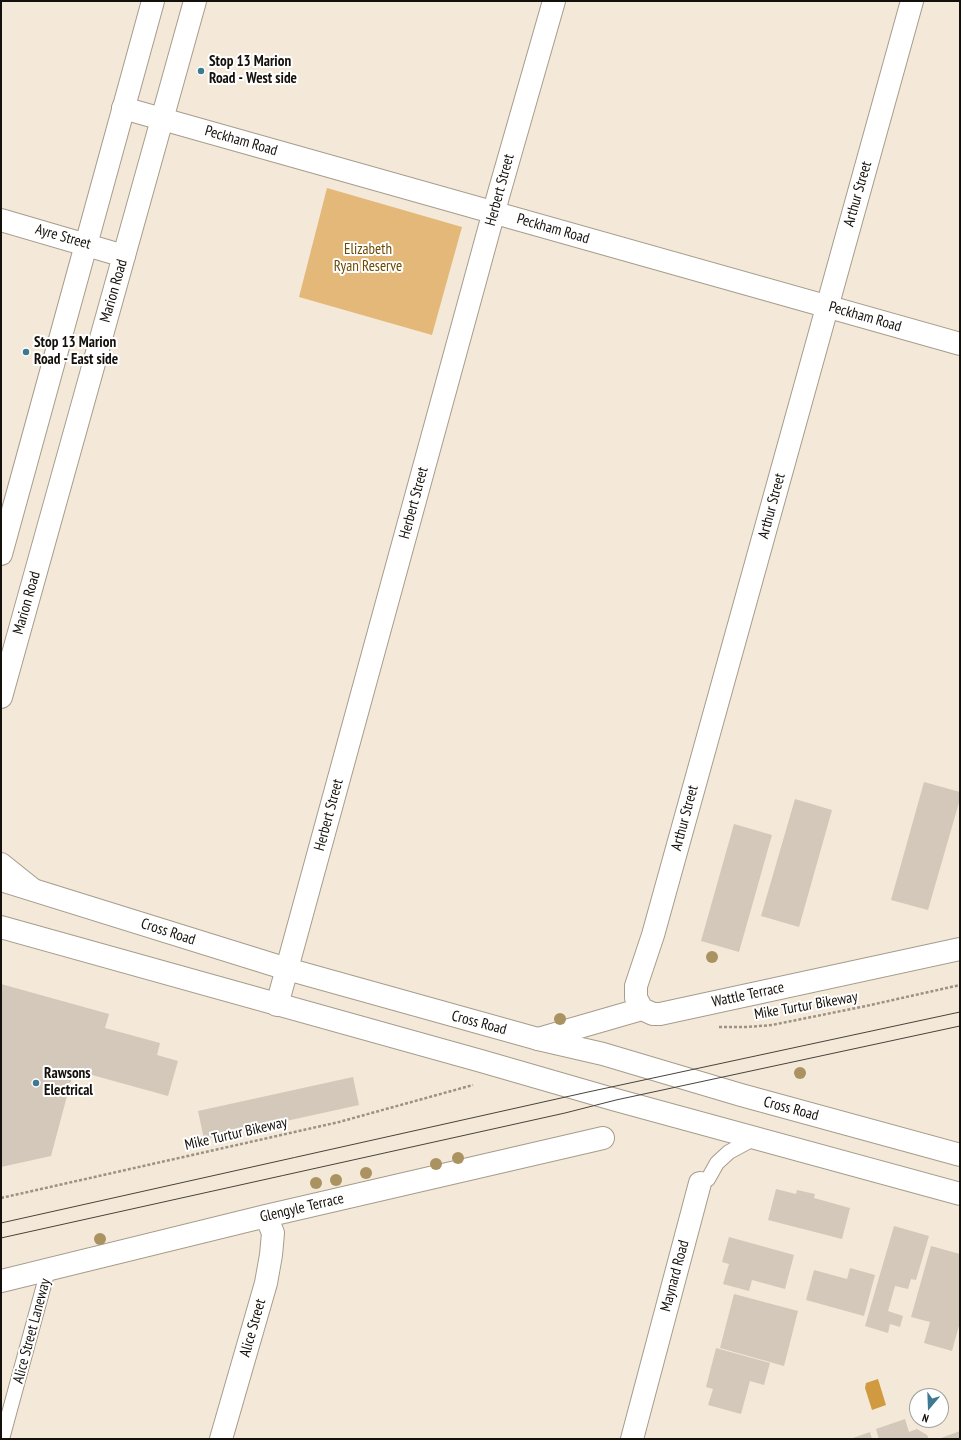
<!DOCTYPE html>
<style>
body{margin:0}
#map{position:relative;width:961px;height:1440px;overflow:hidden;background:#f4e9d8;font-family:"PT Sans Narrow",sans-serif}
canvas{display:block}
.frame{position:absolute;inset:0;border:2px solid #14100b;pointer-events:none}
.north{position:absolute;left:909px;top:1388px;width:40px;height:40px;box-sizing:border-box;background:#fff;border:1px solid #a19f9d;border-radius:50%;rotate:199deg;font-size:11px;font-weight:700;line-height:16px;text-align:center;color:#14100b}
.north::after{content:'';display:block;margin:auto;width:14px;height:18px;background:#3e7991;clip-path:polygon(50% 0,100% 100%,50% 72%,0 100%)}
</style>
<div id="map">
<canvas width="961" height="1440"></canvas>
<div class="frame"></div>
<div class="north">N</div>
</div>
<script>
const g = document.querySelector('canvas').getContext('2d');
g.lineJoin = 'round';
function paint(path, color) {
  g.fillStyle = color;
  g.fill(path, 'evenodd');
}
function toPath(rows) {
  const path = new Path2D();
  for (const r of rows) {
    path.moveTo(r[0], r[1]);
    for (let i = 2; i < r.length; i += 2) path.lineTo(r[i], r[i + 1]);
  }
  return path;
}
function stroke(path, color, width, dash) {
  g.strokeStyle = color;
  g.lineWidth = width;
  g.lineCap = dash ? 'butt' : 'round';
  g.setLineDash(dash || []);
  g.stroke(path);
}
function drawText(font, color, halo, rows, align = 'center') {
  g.font = font + ' "PT Sans Narrow",sans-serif';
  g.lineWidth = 4;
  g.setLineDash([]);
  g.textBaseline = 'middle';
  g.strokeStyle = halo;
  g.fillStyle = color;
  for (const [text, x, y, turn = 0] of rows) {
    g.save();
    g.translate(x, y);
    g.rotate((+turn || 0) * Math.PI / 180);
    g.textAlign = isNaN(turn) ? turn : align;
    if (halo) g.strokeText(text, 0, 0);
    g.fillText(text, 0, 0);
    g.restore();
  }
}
const green = toPath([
 [327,188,462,227,432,335,299,297]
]);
const water = toPath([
 [878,1379,886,1405,872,1410,865,1388,866,1383]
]);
const building = toPath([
 [924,782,960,792,960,799,928,910,891,900],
 [795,799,832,810,799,927,761,916],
 [734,824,772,835,739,952,701,941],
 [1,984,109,1014,105,1028,160,1043,157,1055,178,1061,168,1096,74,1070,51,1156,1,1167],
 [353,1077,359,1105,204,1139,198,1111],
 [776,1189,796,1194,797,1190,815,1194,814,1198,850,1208,842,1239,768,1220],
 [894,1226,929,1236,916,1280,911,1279,908,1289,895,1286,888,1311,903,1316,900,1327,890,1324,888,1333,865,1326],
 [729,1237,794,1255,785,1289,752,1280,749,1291,723,1284,729,1264,722,1262],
 [931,1246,960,1254,960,1322,952,1351,924,1343,930,1322,911,1317],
 [850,1268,875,1275,864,1316,806,1300,814,1270,847,1279],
 [734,1294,798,1311,784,1366,720,1348],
 [716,1348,770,1363,764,1385,750,1381,741,1414,708,1405,713,1389,706,1387],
 [905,1419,909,1432,917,1429,927,1435,929,1439,879,1439,876,1429],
 [960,1431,960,1439,941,1439,941,1438],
 [870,1432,872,1439,850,1439]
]);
const path = toPath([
 [719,1027,747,1027,772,1025,866,1006,960,985],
 [1,1198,339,1122,473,1085]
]);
const service = toPath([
 [700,1183,708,1179,717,1163,729,1152,755,1138],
 [2,1439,48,1270]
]);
const minor = toPath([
 [123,108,960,344],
 [1,220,124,256],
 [277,1005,499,193,554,1],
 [642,1009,636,998,636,986,653,935,912,1],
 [538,1039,642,1009,653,1014,660,1014,960,949],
 [1,1281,266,1216,603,1138],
 [221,1439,266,1283,271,1255,273,1233,266,1216],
 [632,1439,700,1183]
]);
const primary = toPath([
 [1,554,153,1],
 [1,697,195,1],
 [1,864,31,888]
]);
const trunk = toPath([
 [1,880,287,969,538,1039,603,1054,741,1095,960,1155],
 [1,927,481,1061,616,1100,960,1194]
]);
const tram = toPath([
 [1,1223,588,1092,960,1012],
 [1,1238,565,1113,616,1100,960,1026]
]);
const trees = [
 [712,957],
 [560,1019],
 [800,1073],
 [458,1158],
 [436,1164],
 [366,1173],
 [336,1180],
 [316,1183],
 [100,1239]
];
const markers = [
 [201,71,4,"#3e7991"],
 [26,352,4,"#3e7991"],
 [36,1083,4,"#3e7991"]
];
const poiNames = [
 ["Stop 13 Marion",209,62],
 ["Road - West side",209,79],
 ["Stop 13 Marion",34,343],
 ["Road - East side",34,360],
 ["Rawsons",44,1074],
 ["Electrical",44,1091]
];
const streetNames = [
 ["Peckham Road",241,141,16],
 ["Herbert Street",500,190,-75],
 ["Arthur Street",858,194,-74],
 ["Peckham Road",553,229,16],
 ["Ayre Street",63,237,16],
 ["Marion Road",114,291,-74],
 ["Peckham Road",865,317,16],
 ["Herbert Street",414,503,-75],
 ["Arthur Street",772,506,-75],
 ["Marion Road",27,603,-74],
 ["Herbert Street",329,815,-75],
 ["Arthur Street",685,818,-75],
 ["Cross Road",168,932,18],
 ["Wattle Terrace",748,995,-12],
 ["Mike Turtur Bikeway",806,1006,-10],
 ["Cross Road",479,1023,15],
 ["Cross Road",791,1109,15],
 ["Mike Turtur Bikeway",236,1134,-13],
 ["Glengyle Terrace",302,1208,-13],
 ["Maynard Road",675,1276,-75],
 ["Alice Street",253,1328,-74],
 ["Alice Street Laneway",32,1331,-75]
];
const parkNames = [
 ["Elizabeth",368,250],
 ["Ryan Reserve",368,267]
];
paint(green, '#e3b878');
paint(water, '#d19a41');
paint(building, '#d3c8b9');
stroke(service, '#a69c8d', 16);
stroke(minor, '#a69c8d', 24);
stroke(primary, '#a69c8d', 24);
stroke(trunk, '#a69c8d', 24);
stroke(path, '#9a9286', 2.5, [3, 2]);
stroke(service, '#fff', 14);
stroke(minor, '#fff', 22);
stroke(primary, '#fff', 22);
stroke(trunk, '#fff', 22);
stroke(tram, '#48433b', 1);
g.fillStyle = '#aa9261';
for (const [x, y] of trees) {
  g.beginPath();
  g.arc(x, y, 6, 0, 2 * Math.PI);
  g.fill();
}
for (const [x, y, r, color] of markers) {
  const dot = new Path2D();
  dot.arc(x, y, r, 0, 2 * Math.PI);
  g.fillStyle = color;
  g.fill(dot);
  stroke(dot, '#fff', 1.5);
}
drawText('bold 15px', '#14100b', '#fff', poiNames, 'left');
drawText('15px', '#14100b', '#fff', streetNames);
drawText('15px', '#6e4a00', '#fff', parkNames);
</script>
